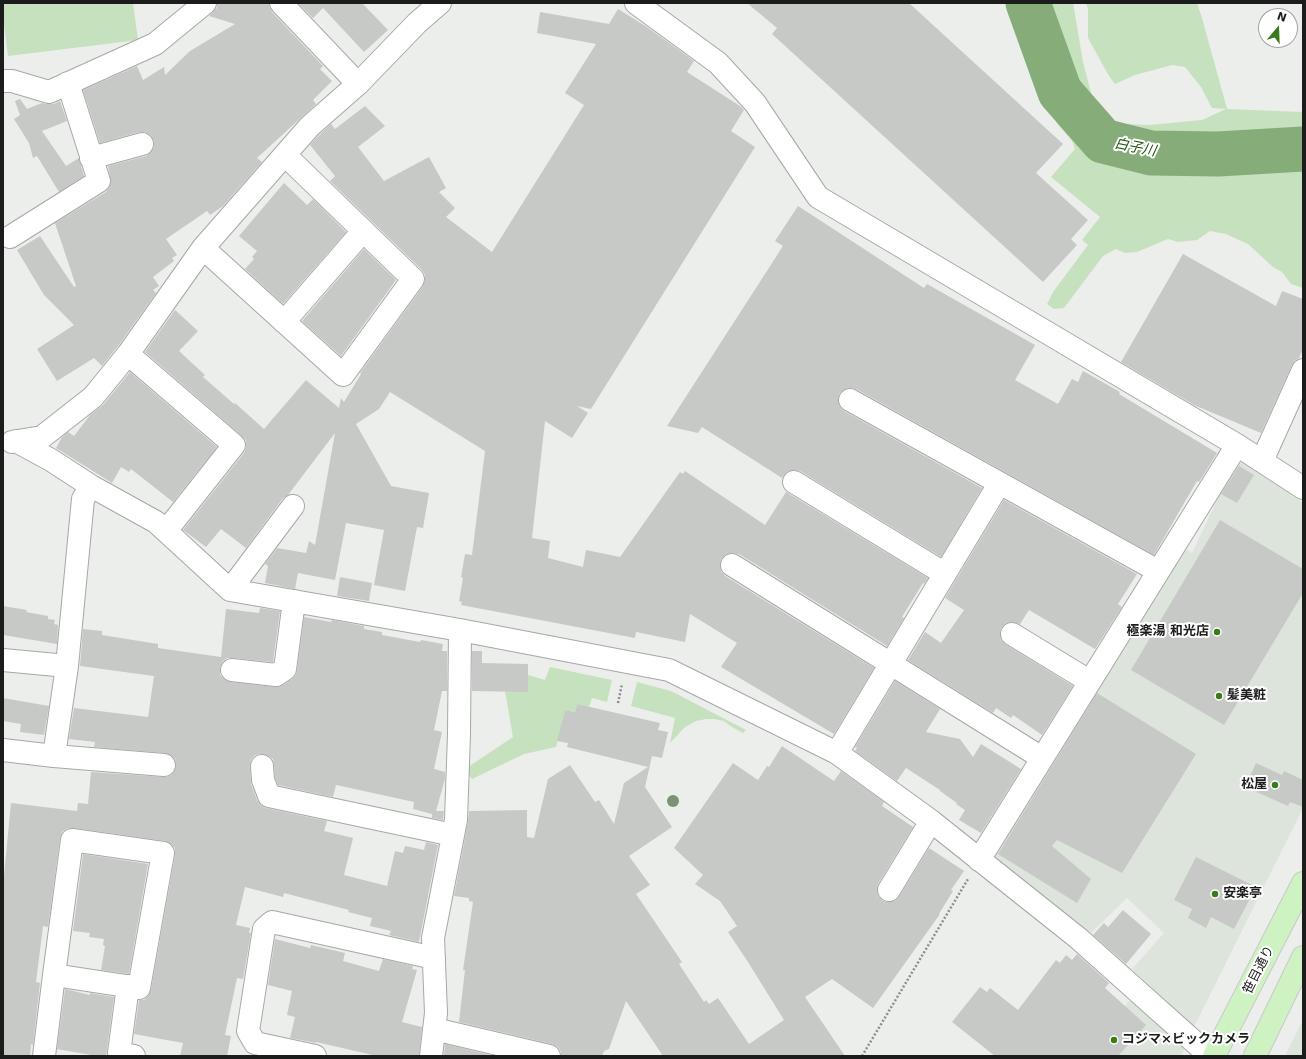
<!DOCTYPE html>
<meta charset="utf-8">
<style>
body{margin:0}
#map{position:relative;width:1306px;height:1059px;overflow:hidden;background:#ebeeeb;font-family:"DejaVu Sans",sans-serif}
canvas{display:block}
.frame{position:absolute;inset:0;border:4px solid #1b1c1b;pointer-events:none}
.north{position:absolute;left:1258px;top:8px;width:40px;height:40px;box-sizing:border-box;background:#fff;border:1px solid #a4a4a4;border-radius:50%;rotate:19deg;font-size:11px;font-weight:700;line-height:16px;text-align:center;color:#1b1c1b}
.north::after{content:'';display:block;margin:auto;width:14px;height:18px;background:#397b1b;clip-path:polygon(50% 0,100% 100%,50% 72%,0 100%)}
</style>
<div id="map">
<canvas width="1306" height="1059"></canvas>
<div class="frame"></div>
<div class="north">N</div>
</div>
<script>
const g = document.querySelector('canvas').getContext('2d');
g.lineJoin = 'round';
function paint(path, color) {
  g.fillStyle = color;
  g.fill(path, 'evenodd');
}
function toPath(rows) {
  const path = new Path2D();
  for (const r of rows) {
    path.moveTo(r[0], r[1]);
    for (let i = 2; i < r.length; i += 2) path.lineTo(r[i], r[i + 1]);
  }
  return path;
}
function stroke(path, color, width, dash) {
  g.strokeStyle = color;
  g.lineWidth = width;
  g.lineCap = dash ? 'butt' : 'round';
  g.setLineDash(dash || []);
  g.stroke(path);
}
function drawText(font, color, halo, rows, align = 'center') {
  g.font = font + ' "DejaVu Sans","Noto Sans JP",sans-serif';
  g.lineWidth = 4;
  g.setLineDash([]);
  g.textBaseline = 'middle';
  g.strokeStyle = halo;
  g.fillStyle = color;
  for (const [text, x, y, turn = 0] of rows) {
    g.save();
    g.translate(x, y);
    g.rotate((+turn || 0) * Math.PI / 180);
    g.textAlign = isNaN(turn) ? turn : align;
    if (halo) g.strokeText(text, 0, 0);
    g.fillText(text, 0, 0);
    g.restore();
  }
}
const built = toPath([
 [1243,463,1303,503,1303,808,1194,1027,1132,969,1164,933,1127,898,1091,933,995,858,994,850,1180,546,1192,553,1234,464],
 [1132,998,1186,1045,1181,1056,1079,1056],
 [1303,1020,1303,1056,1285,1056]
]);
const green = toPath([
 [3,3,133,3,138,40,8,56,3,17],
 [1012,3,1073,3,1083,62,1093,100,1109,118,1123,124,1150,125,1202,120,1226,109,1212,108,1201,87,1185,67,1172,65,1135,75,1115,84,1109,76,1088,38,1088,9,1086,3,1197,3,1202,18,1227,109,1303,112,1303,288,1291,284,1282,272,1273,267,1248,244,1226,234,1210,231,1197,240,1178,242,1168,239,1137,252,1125,253,1116,249,1103,256,1064,308,1054,309,1047,304,1053,292,1088,245,1082,240,1100,217,1051,177,1075,149,1072,141,1059,126,1044,102],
 [550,667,612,680,607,702,592,698,589,707,577,704,575,712,565,710,556,747,524,754,472,779,465,769,513,737,505,691,528,675,545,680],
 [637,682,671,691,746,730,743,733,732,727,724,721,714,719,706,719,696,721,685,727,670,743,675,718,631,706]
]);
const river = toPath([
 [1028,3,1060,92,1103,141,1151,153,1218,154,1303,149]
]);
const building = toPath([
 [217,3,269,3,269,6,272,12,323,66,320,69,332,81,313,100,316,104,257,158,262,162,223,206,210,215,207,211,166,239,177,255,172,258,174,261,153,277,159,286,153,290,156,293,118,346,102,366,94,358,57,381,37,349,74,325,44,295,17,250,40,236,74,287,76,286,55,223,106,192,109,188,111,182,108,166,146,156,151,152,154,147,154,141,151,135,145,132,139,132,100,143,83,90,137,66,143,80,164,67,165,75,190,51,235,24,209,16,217,8],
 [298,3,362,3,388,30,364,52,323,8,313,18],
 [747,3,909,3,1063,144,1036,173,1088,220,1071,239,1077,245,1043,282,772,34,777,28],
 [618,9,647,27,694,61,687,72,740,106,744,110,731,131,755,147,591,409,577,406,588,413,572,438,545,421,532,538,550,541,548,558,583,567,586,550,620,557,680,472,683,474,685,471,765,525,786,492,928,578,924,584,923,583,902,617,904,618,887,646,739,554,733,553,726,554,721,559,720,564,721,571,725,576,874,668,834,734,721,667,737,643,690,614,685,642,636,632,635,638,461,605,462,602,459,601,463,578,461,577,465,554,472,555,485,451,390,392,379,409,356,424,391,486,429,493,423,528,417,527,405,591,374,585,384,530,346,523,335,580,298,573,295,589,265,583,268,566,265,564,277,548,306,553,309,541,315,545,335,433,288,495,283,498,246,548,221,529,206,547,183,530,244,453,246,447,246,440,242,436,145,352,175,310,198,331,179,351,205,375,203,377,234,404,235,403,264,429,306,380,339,408,341,398,344,402,361,374,360,373,423,286,425,281,425,275,422,270,330,181,335,176,310,145,319,135,331,124,335,129,365,106,385,126,358,147,384,181,429,157,446,188,439,192,455,208,446,217,492,252,584,105,565,93,596,44,537,33,540,12,609,24],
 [20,99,27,109,42,103,46,104,54,104,60,101,67,121,42,131,66,166,79,158,84,176,59,192,37,156,33,158,29,143,14,119,20,115,15,101],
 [284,183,307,205,313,199,346,232,283,304,245,269,254,259,252,257,257,251,239,236],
 [798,206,924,288,927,284,1035,345,1015,380,1058,404,1072,379,1078,382,1083,371,1120,392,1119,394,1217,453,1199,482,1197,481,1154,555,856,389,849,388,843,390,839,394,838,401,840,407,844,411,982,488,941,557,800,471,795,470,788,471,784,475,782,478,702,427,698,433,667,426,783,246,775,241],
 [364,249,396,280,341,356,302,321],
 [1183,254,1276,306,1282,291,1303,299,1303,349,1299,358,1295,360,1292,365,1261,433,1194,405,1121,362],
 [130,372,217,447,173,502,131,469,129,472,121,467,112,483,56,448,62,437,68,432,74,436,90,415,103,405],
 [1239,466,1254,475,1237,503,1221,494],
 [1004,500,1137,574,1118,604,1122,607,1095,649,1029,610,1020,624,1012,622,1006,623,1001,628,1000,633,1001,640,1005,644,1073,686,1042,735,1013,715,1011,718,996,708,993,713,908,660,925,632,941,643,964,610,945,598],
 [1220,520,1303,569,1303,593,1224,725,1131,670],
 [340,577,372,583,369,601,337,596],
 [3,606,27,610,26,612,48,616,48,619,55,620,54,624,58,625,57,644,3,635],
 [260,608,280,611,273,662,233,658,227,658,222,662,220,668,220,675,225,680,231,682,275,687,283,685,292,679,296,675,297,671,304,617,331,622,332,620,364,626,364,629,382,632,382,635,420,642,421,640,443,644,442,651,447,651,447,691,442,691,434,730,442,732,434,769,445,772,445,779,436,811,444,811,443,820,432,818,432,814,413,809,414,802,350,788,336,785,333,797,278,785,275,777,274,765,273,759,267,755,261,754,255,755,251,760,250,766,251,784,257,800,261,806,266,808,327,821,324,831,353,838,344,875,387,886,395,851,403,853,405,846,424,850,426,842,438,845,419,942,389,935,391,931,370,926,372,918,348,912,349,910,284,893,283,897,245,887,236,925,250,928,249,933,251,933,243,979,237,978,225,1035,231,1036,227,1056,180,1056,183,1043,134,1034,139,1000,144,1000,148,996,151,990,175,855,175,848,170,843,165,841,74,828,68,828,62,832,60,838,48,927,43,926,36,982,40,983,33,1045,31,1044,30,1056,3,1056,3,886,11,803,77,811,78,803,88,804,91,772,163,777,170,776,174,772,176,766,175,759,171,755,165,753,94,747,95,742,69,739,74,708,148,717,154,676,80,666,83,629,102,631,102,635,158,644,158,648,221,657,226,609,259,613],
 [472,651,482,651,482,663,528,664,528,692,472,691],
 [895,681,940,709,926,732,960,739,973,757,981,744,1021,769,981,833,959,820,965,810,956,804,957,803,940,791,940,790,906,768,897,781,855,751,857,748,855,747],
 [1097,693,1196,754,1122,873,1057,840,1052,846,1091,879,1077,903,998,854],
 [3,698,49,706,44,735,20,732,21,724,3,721],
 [577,704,660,723,658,730,668,732,662,758,652,756,645,787,672,827,629,856,650,885,636,894,682,962,679,964,704,1002,706,1000,709,1004,718,998,749,1044,784,1020,748,962,728,932,737,926,720,901,695,884,703,875,674,848,733,763,758,780,767,766,769,767,782,746,834,781,841,771,884,802,882,806,913,827,878,884,877,889,878,896,883,901,888,902,895,901,899,897,929,848,964,871,951,890,953,891,939,914,940,914,873,1008,832,979,805,997,845,1056,663,1056,626,1001,609,1049,604,1051,602,1056,561,1056,561,1052,558,1047,552,1044,459,1022,465,970,463,970,473,902,469,901,469,898,454,896,468,822,469,811,527,810,527,837,534,838,548,779,570,765,595,802,599,800,614,824,624,783,648,767,567,747,568,743,557,741,565,710,575,712],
 [1256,763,1282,775,1284,771,1303,780,1303,807,1290,802,1288,806,1245,787],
 [83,854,148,864,129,974,101,970,105,946,103,945,104,939,89,937,90,933,73,931],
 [1196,857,1256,887,1234,929,1211,917,1206,928,1188,918,1192,909,1174,900],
 [1123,910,1151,934,1126,964,1093,935,1104,923,1108,927],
 [275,939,310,948,311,945,345,953,343,961,379,971,383,959,413,966,412,969,417,970,402,1022,422,1027,419,1056,377,1056,316,1042,316,1043,290,1038,295,1017,287,1015,292,991,268,985],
 [1077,954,1109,983,1105,988,1146,1025,1118,1056,995,1056,952,1022,980,987,987,992,990,988,1018,1010,1056,960,1060,963,1066,955,1072,960],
 [65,989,90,995,90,993,114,997,106,1056,97,1056,57,1049],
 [445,1044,494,1056,444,1056]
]);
const path = toPath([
 [618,703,622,684],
 [862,1056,968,879]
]);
const minor = toPath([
 [281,3,358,84],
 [636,3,718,63,755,103,818,197,1237,445,1303,488],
 [3,81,12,81,49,92,155,44,205,3],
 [91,158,142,144],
 [10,237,99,181,68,83],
 [203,248,343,375,413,279,285,155],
 [284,322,363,231],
 [128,354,234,445,166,531],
 [850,400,1158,571],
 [16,441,51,460,91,486,156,522,230,590,460,630,669,670,837,753,931,821,1078,938,1210,1056],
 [12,442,42,437,93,397,128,354,203,248,310,126,358,84,417,23,440,3],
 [1262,461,1303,370],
 [794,482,945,574],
 [732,565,1042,758],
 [230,590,293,506],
 [1012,634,1089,681],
 [3,660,67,666],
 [232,670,276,675,285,669,294,601],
 [3,750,54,756,164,765],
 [837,753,999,484],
 [54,756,67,666,83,499,91,486],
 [262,766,263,780,269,796,453,835],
 [979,860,1237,445],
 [889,890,931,821],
 [128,986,119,1053,134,1056],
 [434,1029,549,1056],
 [44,1056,54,975,72,840,163,853,139,988,54,975],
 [315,1056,255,1043,248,1031,264,929,272,922,434,958],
 [431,1056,436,1013,433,938,456,820,459,734,460,630]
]);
const major = toPath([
 [1214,1056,1303,883],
 [1255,1056,1303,957]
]);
const trees = [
 [673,801]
];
const markers = [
 [1217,632,4,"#397b1b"],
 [1219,696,4,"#397b1b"],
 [1275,785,4,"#397b1b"],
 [1215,894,4,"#397b1b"],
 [1114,1040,4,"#397b1b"]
];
const poiNames = [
 ["極楽湯 和光店",1209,632,"right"],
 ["髪美粧",1227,696],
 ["松屋",1267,785,"right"],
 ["安楽亭",1223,894],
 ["コジマ×ビックカメラ",1122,1040]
];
const streetNames = [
 ["笹目通り",1259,970,-63]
];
const waterNames = [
 ["白子川",1135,148,11]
];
paint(built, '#dde4db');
paint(green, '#c6e1bd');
stroke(river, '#86ad79', 45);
paint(building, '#c7c9c6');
stroke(minor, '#a6a8a6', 24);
stroke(major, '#c8c9c8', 24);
stroke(path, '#8d8f8d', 2.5, [2, 2]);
stroke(minor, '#fff', 22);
stroke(major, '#cef2c1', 22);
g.fillStyle = '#7b9273';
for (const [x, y] of trees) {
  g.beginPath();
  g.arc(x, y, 6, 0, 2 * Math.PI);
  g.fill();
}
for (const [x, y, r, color] of markers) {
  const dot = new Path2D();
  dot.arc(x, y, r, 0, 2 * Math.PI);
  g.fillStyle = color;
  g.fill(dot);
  stroke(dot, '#fff', 1.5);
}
drawText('bold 13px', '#1b1c1b', '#fff', poiNames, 'left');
drawText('13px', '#1b1c1b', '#fff', streetNames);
drawText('italic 14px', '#205206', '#fff', waterNames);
</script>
